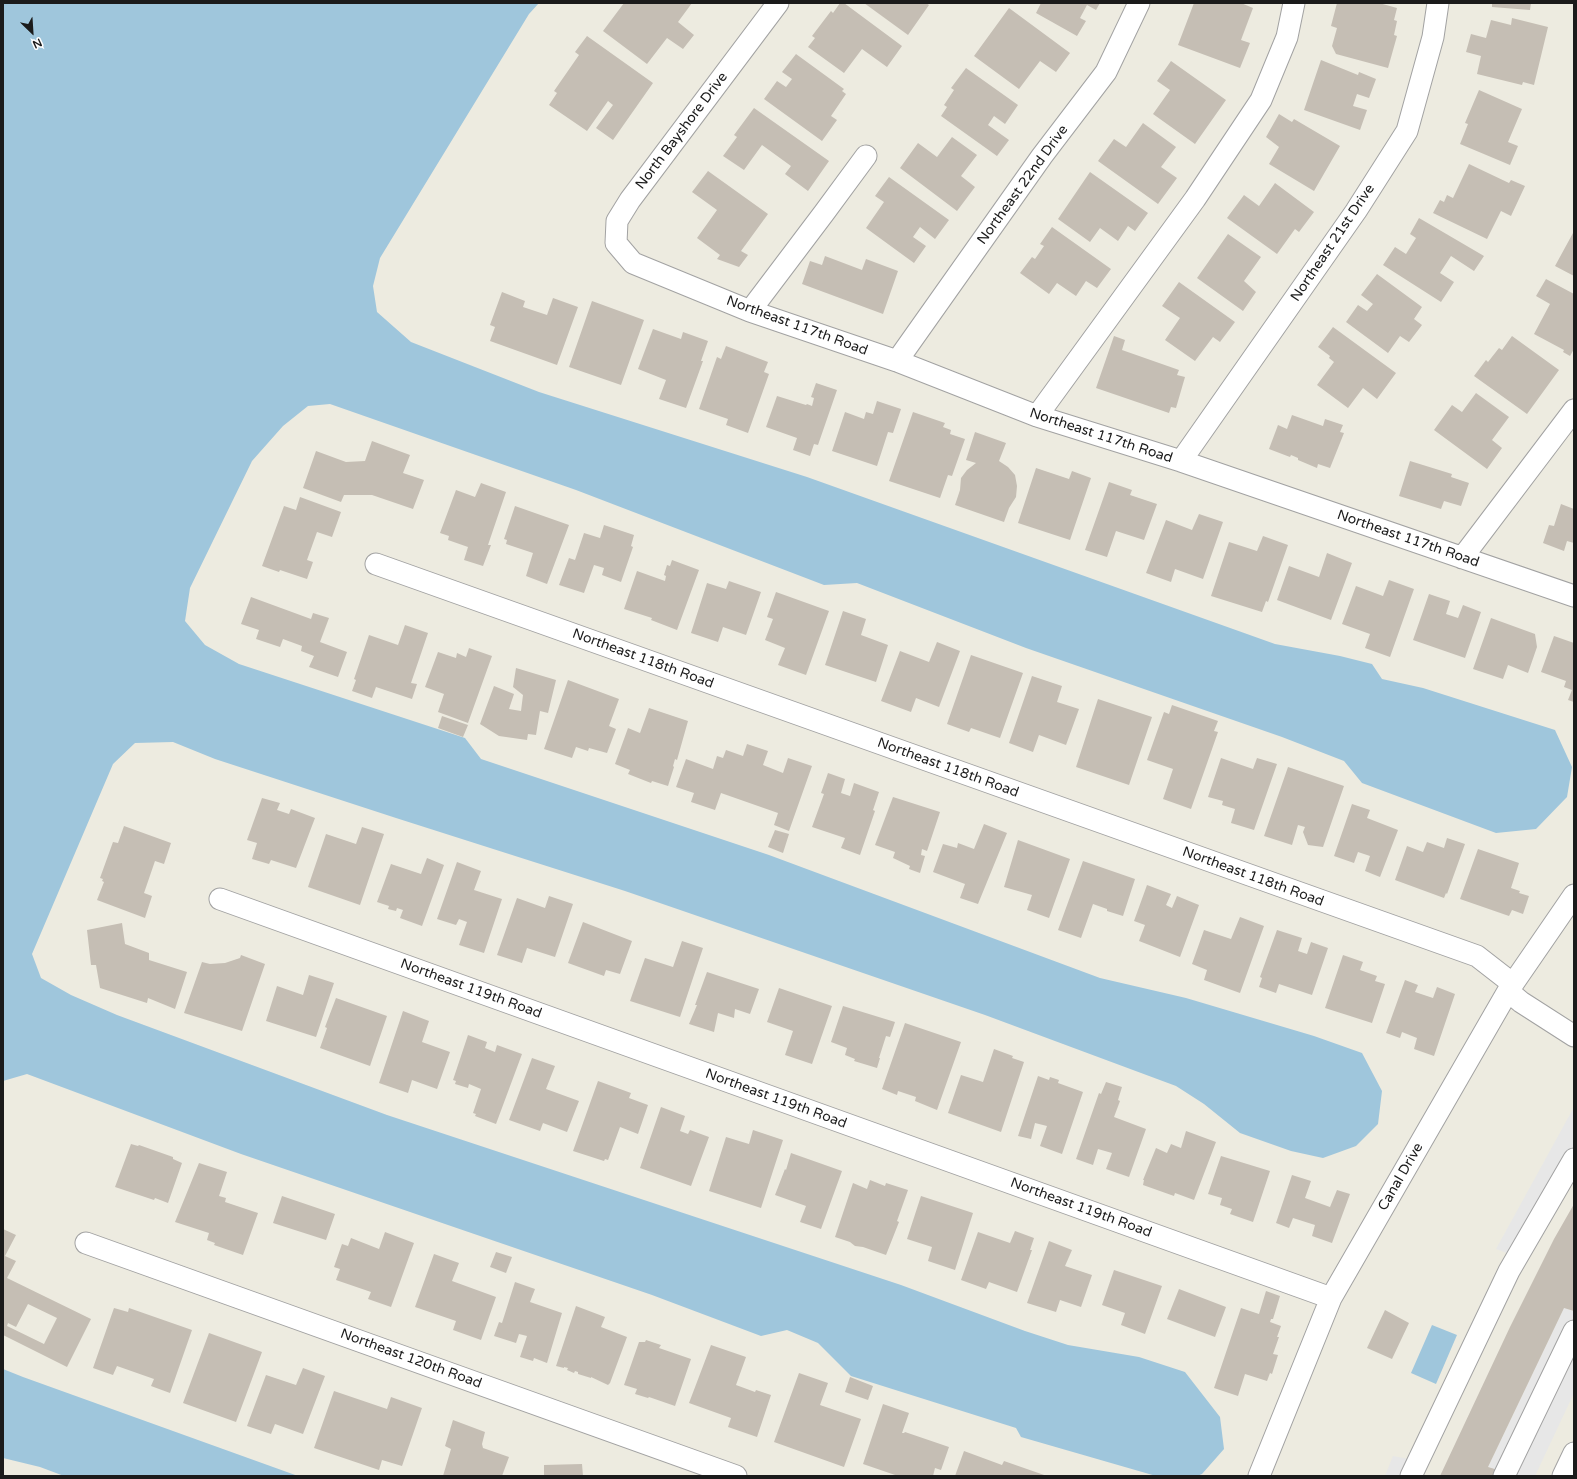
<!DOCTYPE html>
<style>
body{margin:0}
#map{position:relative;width:1577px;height:1479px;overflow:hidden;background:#edebe0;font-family:"Varela Round",sans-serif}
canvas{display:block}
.frame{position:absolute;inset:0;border:4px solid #1b1b1b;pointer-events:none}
.north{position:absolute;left:12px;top:12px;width:40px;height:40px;-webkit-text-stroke:3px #fff;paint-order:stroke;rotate:155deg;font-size:11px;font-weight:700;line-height:16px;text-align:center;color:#1b1b1b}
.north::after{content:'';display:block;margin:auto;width:14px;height:18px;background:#1b1b1b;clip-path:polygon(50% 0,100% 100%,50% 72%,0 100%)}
</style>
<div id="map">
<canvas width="1577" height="1479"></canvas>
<div class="frame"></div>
<div class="north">N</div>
</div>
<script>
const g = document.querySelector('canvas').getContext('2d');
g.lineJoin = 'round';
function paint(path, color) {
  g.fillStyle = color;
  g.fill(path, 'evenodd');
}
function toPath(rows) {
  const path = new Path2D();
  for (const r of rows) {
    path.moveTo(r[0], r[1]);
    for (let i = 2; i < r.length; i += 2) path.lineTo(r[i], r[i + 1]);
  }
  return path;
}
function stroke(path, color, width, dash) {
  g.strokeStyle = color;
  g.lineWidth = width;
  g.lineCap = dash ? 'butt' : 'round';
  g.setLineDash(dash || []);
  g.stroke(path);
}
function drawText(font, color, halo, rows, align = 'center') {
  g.font = font + ' "Varela Round",sans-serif';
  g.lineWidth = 4;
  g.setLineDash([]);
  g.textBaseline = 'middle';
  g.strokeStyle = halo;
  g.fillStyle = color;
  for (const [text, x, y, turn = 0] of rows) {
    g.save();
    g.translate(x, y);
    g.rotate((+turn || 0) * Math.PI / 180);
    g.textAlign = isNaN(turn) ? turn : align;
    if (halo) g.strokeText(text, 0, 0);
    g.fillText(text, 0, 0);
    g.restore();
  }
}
const parking = toPath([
 [1574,1107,1574,1169,1523,1259,1496,1249],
 [1564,1308,1574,1311,1574,1393,1535,1476,1495,1476,1497,1470,1488,1467],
 [1393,1456,1409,1459,1418,1476,1385,1476]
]);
const water = toPath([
 [3,3,539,3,529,14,380,258,373,286,377,312,411,342,539,392,807,477,1275,644,1340,656,1372,664,1382,679,1423,688,1555,730,1572,767,1567,797,1536,829,1496,833,1362,783,1344,761,1282,737,1026,648,857,583,824,585,576,490,330,404,308,406,283,426,252,461,190,588,185,621,205,645,239,664,465,738,481,759,769,855,1100,978,1186,998,1314,1036,1362,1053,1382,1091,1378,1124,1356,1146,1323,1158,1291,1151,1240,1133,1204,1104,1176,1086,985,1015,625,891,396,818,215,759,173,742,135,743,113,764,32,954,41,978,71,995,117,1015,387,1115,901,1285,1025,1331,1068,1345,1139,1357,1185,1372,1220,1417,1224,1449,1202,1474,1197,1476,1156,1476,1021,1437,1016,1428,851,1376,818,1343,787,1330,761,1336,652,1295,241,1154,27,1074,3,1081],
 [1432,1325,1457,1335,1436,1384,1411,1373],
 [3,1369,23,1377,298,1476,64,1476,40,1467,3,1458]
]);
const building = toPath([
 [624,3,692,3,678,22,694,35,683,49,667,38,647,64,603,31],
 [840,3,844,3,902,46,887,67,862,49,844,73,808,47,815,38,812,36,831,11,833,13],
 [864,3,926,3,929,5,908,35],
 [1041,3,1100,3,1096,10,1087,5,1080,18,1086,21,1077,36,1036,13],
 [1194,3,1241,3,1253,8,1241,40,1250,43,1240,68,1178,45],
 [1337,3,1379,3,1397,8,1394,20,1397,21,1394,35,1397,36,1388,68,1336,54,1332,46,1337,28,1331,26],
 [1492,3,1531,3,1530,10,1492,7],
 [1009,8,1070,53,1056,72,1040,61,1019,89,974,56],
 [1512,18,1548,27,1534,85,1523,82,1522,85,1477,74,1481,56,1466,52,1471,34,1486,38,1491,20,1511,25],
 [587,36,653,83,613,140,596,128,613,105,608,101,587,131,549,105,557,93,554,91,579,55,575,52],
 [796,54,844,89,842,91,846,94,831,116,837,120,822,141,764,99,777,81,786,87,792,79,782,72],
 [1321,60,1358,75,1359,72,1376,79,1369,98,1357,94,1353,106,1367,110,1360,130,1304,110],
 [1171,61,1226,100,1195,144,1153,114,1170,90,1157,81],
 [966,68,1018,105,1005,124,994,116,988,125,1009,140,997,156,941,116,947,107,944,105,954,90,951,88],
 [1479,90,1522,109,1508,142,1518,146,1510,165,1460,144,1468,124,1465,123],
 [754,108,829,161,808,191,785,174,791,166,762,145,744,170,723,156,737,137,734,135],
 [1279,114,1292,122,1294,119,1340,146,1314,191,1269,164,1279,147,1266,137],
 [1143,123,1176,147,1161,167,1177,178,1158,204,1098,161,1114,139,1126,147],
 [952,137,977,155,961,176,975,187,957,211,900,168,918,143,937,157],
 [1469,164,1509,183,1511,180,1525,186,1511,216,1501,211,1487,239,1433,213,1440,200,1444,202,1447,195,1453,198],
 [708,171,768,214,741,251,748,255,739,267,717,259,720,255,697,238,717,210,692,192],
 [1090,172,1148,213,1135,231,1128,226,1118,241,1100,228,1090,242,1058,219],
 [889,177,949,220,935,239,920,227,913,237,926,246,914,263,866,228,884,202,875,196],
 [1275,183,1314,212,1299,232,1295,229,1277,254,1227,218,1244,195,1259,206],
 [1419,218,1484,256,1474,271,1451,256,1440,273,1454,282,1441,302,1383,265,1395,247,1406,254,1416,238,1410,234],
 [1052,227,1111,269,1097,288,1086,281,1076,296,1057,283,1049,294,1020,273,1032,257,1035,259,1044,246,1040,244],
 [1573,233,1574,234,1574,276,1555,266],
 [1228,234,1261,257,1244,281,1256,292,1243,311,1197,278],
 [825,256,862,270,866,259,898,271,883,314,802,284,810,261,822,265],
 [1377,274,1422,307,1414,319,1422,325,1409,342,1400,336,1388,353,1346,322,1358,305,1367,311,1373,304,1361,295],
 [1546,279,1574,294,1574,349,1570,356,1563,352,1564,350,1534,334,1550,304,1536,296],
 [1179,282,1235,322,1220,342,1213,337,1195,361,1165,340,1180,318,1162,306],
 [502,292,525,301,523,307,547,315,553,298,578,307,557,365,490,341,495,327,490,325],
 [592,301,644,320,621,385,569,367],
 [1333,327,1396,373,1377,399,1363,388,1348,408,1317,385,1334,362,1329,358,1330,356,1318,347],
 [653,329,681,339,683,332,708,341,701,361,703,361,686,408,659,399,666,380,638,369],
 [1114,336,1125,340,1122,350,1179,370,1177,375,1185,377,1176,408,1171,407,1169,413,1096,388],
 [1512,336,1559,370,1527,414,1474,376,1486,360,1488,362,1499,348,1502,350],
 [726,346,768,362,764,372,769,374,748,433,726,425,728,419,699,409,717,357,721,359],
 [816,383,837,390,818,445,814,444,810,456,793,450,797,438,766,427,777,396,806,405,807,404,812,406,814,398,811,397],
 [1476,393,1509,417,1492,440,1502,448,1487,469,1434,430,1452,405,1462,412],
 [877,401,901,409,893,433,888,432,877,466,832,451,845,412,864,419,866,412,873,414],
 [913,412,945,423,943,427,951,430,950,434,965,439,952,476,948,475,940,498,889,481],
 [1292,415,1323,426,1325,419,1343,425,1340,432,1344,433,1330,468,1318,464,1317,468,1298,460,1298,458,1291,455,1290,457,1269,449,1278,425,1287,429],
 [975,432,1006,443,999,461,1008,467,1015,475,1017,486,1016,497,1009,508,1004,522,955,505,960,490,961,478,967,470,976,463,966,460],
 [372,441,410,455,403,473,424,480,413,509,372,495,344,495,341,502,303,488,316,451,346,462,365,461],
 [1410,461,1452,474,1451,477,1469,483,1461,506,1444,501,1441,509,1399,496],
 [1036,468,1069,479,1072,471,1091,478,1070,540,1018,523],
 [1109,482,1132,490,1130,495,1157,504,1144,540,1116,531,1107,557,1085,550],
 [481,483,506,492,488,545,491,545,483,566,464,560,468,547,448,540,449,536,440,533,456,490,475,497],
 [300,497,341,512,332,537,317,532,307,560,313,562,307,579,280,570,279,572,262,566,284,506,296,510],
 [1561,504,1574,509,1574,543,1567,541,1564,551,1543,543,1549,525,1554,526],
 [515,506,569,525,547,584,526,576,533,553,506,544,507,540,504,539],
 [1199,514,1223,522,1203,579,1175,569,1171,582,1146,573,1166,520,1192,530],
 [604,525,634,535,631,546,633,547,621,582,602,575,604,568,594,565,584,593,559,585,569,558,575,560,584,533,600,538],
 [1263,536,1288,545,1268,602,1266,601,1262,612,1211,596,1229,542,1257,551],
 [1327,553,1352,563,1331,620,1277,600,1289,566,1319,577],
 [672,560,699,570,677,630,651,620,652,618,624,609,637,571,665,581,666,576,664,575,667,565,670,566],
 [1389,580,1414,589,1390,657,1365,648,1370,634,1342,624,1356,586,1383,596],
 [729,581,761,592,746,635,723,627,718,642,691,633,707,583,726,589],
 [776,592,829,611,806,675,778,665,785,648,765,640,773,619,767,617],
 [1429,594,1450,601,1446,614,1458,618,1463,605,1481,612,1465,658,1413,640],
 [251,597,311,619,313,613,329,618,320,642,347,652,338,677,309,667,314,656,301,651,302,646,283,639,280,647,256,639,259,630,241,624],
 [843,611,866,619,861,635,888,645,876,682,825,665],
 [1491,618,1535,634,1537,647,1528,673,1508,665,1503,679,1473,669],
 [405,625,428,633,411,683,417,684,412,699,376,687,372,698,352,691,356,680,354,679,369,635,398,645],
 [1554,636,1574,643,1574,702,1568,700,1572,690,1564,687,1566,681,1541,672],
 [937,642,960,651,939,707,916,698,911,712,881,701,900,651,929,662],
 [469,648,492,656,468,723,438,712,444,694,425,687,438,652,456,658,457,653,466,657],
 [971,655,1023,673,1000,738,971,728,969,732,947,724],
 [516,668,556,680,548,713,540,711,536,735,528,734,527,740,499,736,480,724,494,686,514,694,509,709,521,711,523,695,513,687],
 [1032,676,1062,686,1057,702,1079,709,1066,745,1039,735,1033,752,1009,743],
 [568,680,619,699,609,726,616,729,607,753,589,748,588,751,576,747,572,758,544,749],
 [1098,699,1152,717,1129,785,1076,767],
 [1172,705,1218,721,1214,731,1218,732,1191,809,1163,799,1173,769,1147,760,1164,712,1169,714],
 [649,708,688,721,677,760,675,759,673,766,674,767,668,786,652,781,651,783,628,774,630,770,615,764,628,728,640,733],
 [442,716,468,725,463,737,438,728],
 [747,744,768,751,763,765,783,773,788,758,812,766,789,831,774,825,778,813,721,793,715,810,691,802,694,793,676,787,686,759,713,769,717,756,723,758,726,750,743,756],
 [1221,758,1253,769,1257,758,1277,764,1254,830,1231,823,1235,809,1222,805,1223,801,1208,797],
 [1288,767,1344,786,1323,847,1308,845,1303,832,1305,827,1298,825,1292,845,1264,836],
 [828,773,845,779,841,793,850,796,854,783,879,792,873,810,875,811,860,855,841,848,845,838,812,827,824,794,821,793],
 [893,797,940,812,927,851,922,849,921,855,925,856,920,873,909,869,910,866,893,858,895,852,875,845],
 [262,798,280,803,277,810,289,814,291,809,315,818,296,868,271,860,269,864,252,859,257,843,247,840],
 [1352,804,1370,810,1367,818,1398,830,1380,877,1365,871,1370,856,1358,852,1354,863,1334,856],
 [984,824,1007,833,978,904,960,898,965,884,933,872,943,844,957,848,958,843,974,849],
 [124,826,171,843,164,864,155,861,144,893,152,896,145,918,97,900,104,882,102,881,103,879,100,878,113,842,118,843],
 [362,827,384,834,360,905,308,887,326,834,356,844],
 [775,830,789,834,783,853,768,847],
 [1447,838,1465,844,1447,894,1446,893,1444,898,1395,880,1407,846,1423,852,1427,842,1444,848],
 [1018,840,1070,859,1049,918,1027,910,1032,895,1004,887],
 [1478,849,1519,863,1511,888,1520,891,1519,893,1529,896,1523,914,1512,910,1509,916,1460,899],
 [427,858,444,865,422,926,400,918,403,910,397,908,396,911,388,909,389,906,377,902,391,864,421,874],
 [1083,861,1135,879,1123,916,1107,911,1107,909,1093,904,1081,938,1058,930],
 [457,862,481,871,474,890,502,899,484,953,459,945,467,922,459,919,456,925,437,919],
 [1147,885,1171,894,1166,905,1172,908,1177,896,1199,905,1180,957,1139,941,1145,925,1134,921],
 [549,896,573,904,555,957,527,948,522,963,497,955,517,898,545,908],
 [1240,917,1264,926,1240,993,1204,980,1207,970,1192,964,1204,930,1231,939],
 [583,922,632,941,620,974,606,970,604,976,568,963],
 [122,923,125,944,149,953,149,960,187,972,175,1009,148,998,147,1003,100,988,96,965,91,965,87,930],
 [1277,930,1302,938,1298,951,1307,954,1311,942,1328,948,1312,995,1279,984,1276,993,1259,987,1262,978,1260,977],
 [682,941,703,948,680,1017,630,1001,645,958,673,967],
 [241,955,265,964,242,1031,184,1013,202,962,210,964,225,963,240,958],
 [1343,955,1363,962,1360,970,1377,976,1375,981,1385,984,1372,1023,1325,1008],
 [707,972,759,989,750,1014,735,1009,734,1018,718,1013,714,1032,689,1024,697,1005,695,1005],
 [309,975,334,983,316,1037,266,1021,277,986,303,995],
 [1405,980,1418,985,1415,992,1433,998,1437,987,1455,994,1434,1056,1414,1049,1417,1038,1402,1032,1400,1038,1386,1033],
 [779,988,832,1006,812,1064,785,1055,793,1031,767,1022],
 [336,998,387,1016,370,1066,320,1048,327,1028,325,1027],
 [843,1006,895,1022,890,1037,886,1036,879,1058,880,1058,877,1068,854,1061,855,1059,845,1055,847,1048,831,1042],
 [403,1011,429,1021,422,1042,450,1052,437,1089,412,1080,408,1093,379,1083],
 [905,1023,961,1042,937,1110,915,1101,916,1097,898,1091,897,1095,882,1089],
 [468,1035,487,1042,485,1048,495,1052,497,1045,522,1054,496,1124,475,1116,476,1114,473,1113,481,1089,469,1084,468,1088,455,1084,456,1081,453,1080],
 [994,1049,1013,1056,1012,1058,1024,1062,1001,1132,948,1113,961,1075,983,1082],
 [532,1058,555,1066,546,1089,579,1101,567,1132,543,1123,540,1131,509,1120],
 [1038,1076,1049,1080,1050,1077,1059,1080,1058,1083,1083,1092,1062,1154,1040,1146,1047,1126,1035,1123,1031,1139,1018,1136],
 [598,1081,631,1093,629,1098,648,1105,638,1134,620,1127,608,1160,605,1159,604,1161,573,1151],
 [1106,1082,1122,1087,1118,1100,1120,1101,1114,1117,1146,1129,1129,1177,1106,1169,1112,1153,1098,1149,1093,1165,1076,1159,1099,1093,1101,1094],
 [661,1107,685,1116,680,1131,688,1134,690,1130,709,1137,691,1186,640,1168],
 [753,1130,783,1140,761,1208,709,1191,726,1137,749,1144],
 [1186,1131,1216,1142,1194,1200,1175,1193,1174,1196,1143,1185,1144,1180,1143,1180,1156,1148,1167,1153,1171,1144,1181,1148],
 [131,1144,138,1146,139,1145,173,1157,173,1159,182,1163,168,1203,155,1198,154,1200,115,1187],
 [791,1153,842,1171,821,1229,800,1222,806,1206,775,1195,785,1169,786,1170],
 [1221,1156,1270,1171,1253,1222,1230,1214,1232,1209,1220,1205,1222,1198,1208,1194],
 [199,1163,227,1172,219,1196,226,1198,225,1202,258,1213,243,1255,214,1245,215,1243,207,1240,209,1233,175,1222],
 [1292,1175,1311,1181,1305,1198,1330,1207,1337,1190,1350,1194,1332,1243,1312,1236,1315,1225,1293,1218,1289,1228,1276,1223],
 [870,1180,885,1186,886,1183,908,1190,897,1221,899,1222,886,1255,863,1247,855,1246,850,1242,835,1237,853,1183,867,1189],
 [282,1196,335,1214,326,1240,273,1223],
 [921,1196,973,1213,955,1270,928,1261,932,1247,907,1239],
 [1574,1204,1574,1311,1564,1308,1488,1467,1498,1470,1495,1476,1440,1476,1510,1327,1554,1239],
 [3,1229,16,1235,5,1256,16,1261,7,1278,91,1319,67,1367,3,1335],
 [28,1304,57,1318,44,1344,7,1326,8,1323,16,1327],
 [1015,1231,1034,1238,1030,1250,1032,1250,1017,1292,989,1282,986,1289,961,1280,978,1232,1010,1243],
 [385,1232,414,1243,391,1307,368,1299,371,1292,336,1280,340,1269,334,1267,342,1244,348,1246,351,1238,379,1249],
 [1049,1241,1072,1250,1065,1266,1092,1275,1081,1307,1060,1300,1056,1312,1027,1303],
 [496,1252,512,1257,506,1273,490,1267],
 [434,1254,459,1263,452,1281,496,1297,481,1340,453,1330,456,1321,415,1307],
 [1114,1270,1162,1286,1145,1334,1121,1325,1125,1313,1102,1305],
 [515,1282,535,1289,530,1302,562,1313,547,1363,534,1358,533,1361,520,1357,527,1336,519,1334,516,1343,494,1336,499,1322,502,1323],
 [1179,1289,1226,1307,1215,1337,1167,1319],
 [1266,1291,1280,1296,1273,1319,1271,1319,1270,1322,1281,1326,1277,1337,1279,1337,1273,1354,1278,1355,1272,1374,1270,1373,1267,1381,1245,1374,1238,1396,1214,1388,1241,1308,1259,1314],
 [576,1306,605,1317,601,1327,627,1337,610,1383,608,1385,591,1377,591,1378,578,1374,578,1372,575,1371,574,1373,567,1370,568,1368,564,1367,564,1368,556,1366],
 [114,1308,128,1312,129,1308,192,1330,170,1393,151,1386,154,1379,117,1366,113,1375,93,1368],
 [1385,1310,1409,1323,1392,1359,1367,1348],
 [209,1333,262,1352,236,1422,183,1403],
 [646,1340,661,1345,659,1348,691,1359,675,1406,649,1397,648,1398,635,1394,637,1389,624,1385,639,1342,645,1342],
 [711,1345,746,1357,736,1385,755,1392,756,1390,771,1395,757,1437,728,1427,731,1418,689,1403],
 [303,1368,325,1376,303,1434,275,1424,271,1434,247,1426,266,1375,296,1385],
 [799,1373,828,1383,820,1405,861,1419,844,1467,774,1442],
 [850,1377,873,1386,868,1400,845,1392],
 [334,1391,387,1409,391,1397,422,1408,402,1466,382,1460,379,1470,314,1448],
 [883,1404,909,1413,902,1433,904,1433,905,1432,949,1447,941,1470,935,1468,933,1476,898,1476,863,1464],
 [453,1420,485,1432,482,1444,483,1448,509,1457,502,1476,443,1476,451,1449,445,1446],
 [964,1451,1002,1465,1004,1461,1047,1476,955,1476],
 [582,1464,583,1476,544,1476,544,1465]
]);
const minor = toPath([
 [778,3,630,200,617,221,616,243,633,263,750,311,897,361,1037,416,1181,461,1574,596],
 [750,311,824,213,866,156],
 [897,361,1042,156,1106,72,1139,3],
 [1037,416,1195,199,1261,100,1287,37,1294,3],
 [1181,461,1356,211,1407,131,1433,37,1438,3],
 [1462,558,1574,410],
 [376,564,1477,956,1513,984],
 [220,899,1331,1298],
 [1508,991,1521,1002,1574,1036],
 [86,1243,736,1476],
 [1259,1476,1331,1298,1508,991,1574,895],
 [1411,1476,1509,1271,1574,1159],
 [1504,1476,1574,1331],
 [1563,1476,1574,1453]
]);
const streetNames = [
 ["North Bayshore Drive",682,131,-53],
 ["Northeast 22nd Drive",1023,185,-54],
 ["Northeast 21st Drive",1333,243,-56],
 ["Northeast 117th Road",797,326,20],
 ["Northeast 117th Road",1101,436,18],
 ["Northeast 117th Road",1408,539,19],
 ["Northeast 118th Road",643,659,20],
 ["Northeast 118th Road",948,768,20],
 ["Northeast 118th Road",1253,877,20],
 ["Northeast 119th Road",471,989,20],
 ["Northeast 119th Road",776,1099,20],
 ["Canal Drive",1401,1177,-60],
 ["Northeast 119th Road",1081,1208,20],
 ["Northeast 120th Road",411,1359,20]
];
paint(parking, '#e7e7e7');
paint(water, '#9fc6dc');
paint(building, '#c5beb4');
stroke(minor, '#a2a2a2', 23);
stroke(minor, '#fff', 21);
drawText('14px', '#1b1b1b', '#fff', streetNames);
</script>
